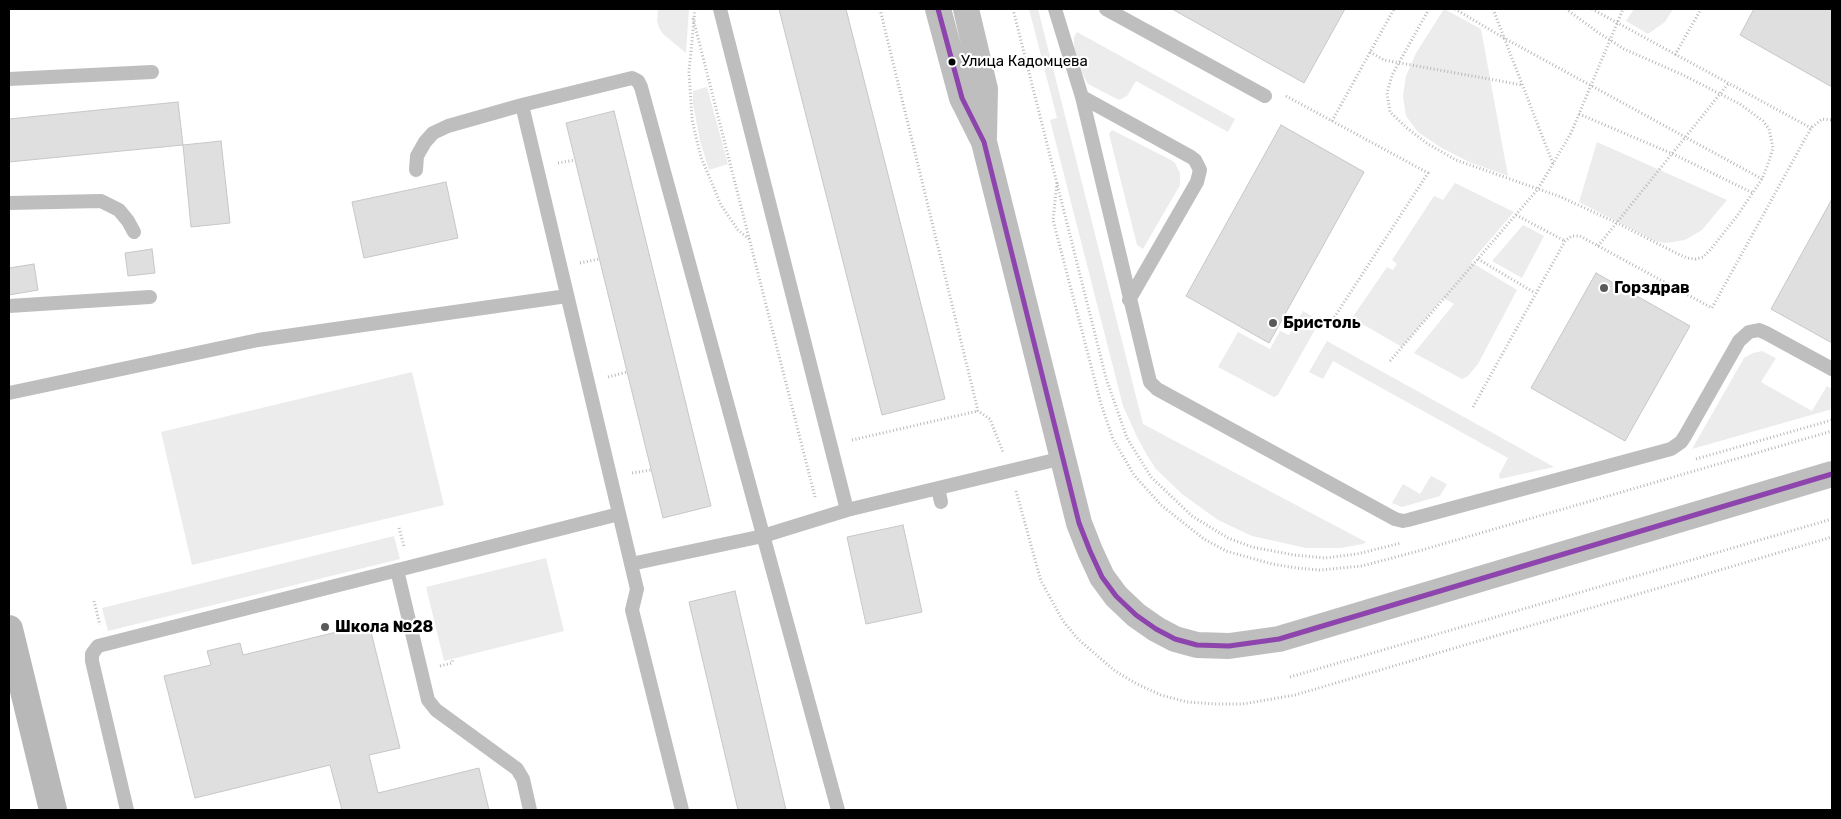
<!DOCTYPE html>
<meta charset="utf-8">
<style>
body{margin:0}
#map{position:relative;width:1841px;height:819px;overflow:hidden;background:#fff;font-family:Rubik,sans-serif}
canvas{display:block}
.frame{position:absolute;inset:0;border:10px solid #000;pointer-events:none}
</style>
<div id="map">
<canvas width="1841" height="819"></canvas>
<div class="frame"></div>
</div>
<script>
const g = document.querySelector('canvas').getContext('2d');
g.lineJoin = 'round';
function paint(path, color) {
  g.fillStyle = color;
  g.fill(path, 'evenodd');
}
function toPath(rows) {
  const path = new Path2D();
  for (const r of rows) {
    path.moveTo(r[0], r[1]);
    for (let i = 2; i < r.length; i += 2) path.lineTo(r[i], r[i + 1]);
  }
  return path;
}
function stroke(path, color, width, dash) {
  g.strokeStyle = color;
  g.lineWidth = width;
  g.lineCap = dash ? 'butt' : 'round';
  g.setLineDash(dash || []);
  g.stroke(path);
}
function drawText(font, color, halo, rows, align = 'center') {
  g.font = font + ' Rubik,sans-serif';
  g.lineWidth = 4.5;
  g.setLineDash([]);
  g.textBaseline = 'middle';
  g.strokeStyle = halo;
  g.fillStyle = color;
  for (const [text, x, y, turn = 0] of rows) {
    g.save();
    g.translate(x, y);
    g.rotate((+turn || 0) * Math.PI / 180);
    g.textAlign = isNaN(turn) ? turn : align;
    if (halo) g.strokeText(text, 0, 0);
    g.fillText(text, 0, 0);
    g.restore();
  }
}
const green = toPath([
 [658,9,689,9,686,53,663,34,659,28,657,21],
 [1029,9,1038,9,1143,424,1366,542,1363,544,1341,548,1306,548,1252,536,1218,520,1182,494,1156,469,1147,455,1138,439,1123,406,1050,120,1057,118],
 [1444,9,1481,29,1508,176,1469,162,1440,147,1418,132,1406,116,1403,96,1406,76,1416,53],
 [1634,9,1673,9,1665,22,1648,34,1626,21],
 [1077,32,1235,119,1228,132,1136,81,1127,96,1119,100,1088,84,1082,73,1074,48,1074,37],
 [707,87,728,164,709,170,700,141,693,104,693,91],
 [1112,130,1171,160,1175,163,1180,173,1180,185,1143,249,1137,245,1109,134],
 [1597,142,1727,200,1702,230,1685,240,1665,243,1655,241,1579,202],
 [1455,183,1514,212,1471,262,1517,290,1478,364,1468,376,1462,379,1414,353,1454,304,1443,298,1402,347,1352,318,1387,267,1393,270,1397,264,1392,260,1434,196,1443,200],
 [1523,225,1544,236,1522,278,1492,261],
 [1303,311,1320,321,1278,395,1274,397,1218,367,1238,332,1270,349,1280,331,1289,335],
 [1327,341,1554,467,1500,479,1499,475,1508,458,1333,361,1323,379,1309,372],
 [1762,351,1776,358,1761,382,1812,411,1827,386,1832,389,1832,409,1692,449,1744,358,1753,353],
 [412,372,444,505,192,565,161,432],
 [1431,476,1447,484,1440,496,1402,507,1392,503,1403,484,1420,494],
 [394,536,400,559,108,631,102,608],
 [546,558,564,631,444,661,426,587]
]);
const building = toPath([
 [779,9,846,9,945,399,882,415,779,9],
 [1172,9,1345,9,1304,83,1172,9],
 [1754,9,1832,9,1832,87,1740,35,1754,9],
 [178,102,183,145,9,162,9,119,178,102],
 [614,111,711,506,663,518,566,123,614,111],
 [1281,125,1364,172,1269,343,1186,296,1281,125],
 [221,141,230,223,191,227,183,145,221,141],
 [446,182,458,238,364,258,352,202,446,182],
 [1832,199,1832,343,1771,309,1832,199],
 [152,249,155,273,128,276,125,253,152,249],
 [34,264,38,290,9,295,9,268,34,264],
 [1596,273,1690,326,1625,441,1531,388,1596,273],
 [903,525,922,612,866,624,847,537,903,525],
 [735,591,786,810,738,810,689,602,735,591],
 [369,624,400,748,369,755,378,793,479,768,489,810,342,810,330,765,195,798,164,676,211,665,207,651,240,643,243,655,369,624]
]);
const path = toPath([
 [695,9,689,72,692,119,696,137,701,157,721,205,738,230,749,239],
 [880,9,978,411,990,419,1003,452],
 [1013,9,1106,378,1127,438,1151,477,1192,516,1228,538,1252,547,1294,555,1325,558,1357,554,1401,543],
 [1429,9,1392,75,1387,93,1390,112,1407,128,1428,144,1456,160,1561,197,1617,223,1678,254,1687,258,1696,259,1703,257,1711,249,1737,216,1762,179,1768,164,1773,148,1769,129,1763,121,1740,104,1681,74,1624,49,1599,33,1566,9],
 [1455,9,1504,38,1762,179],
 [1493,9,1553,164],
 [1592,9,1811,128],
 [693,18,815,497],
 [1370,52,1384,60,1522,85],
 [1675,55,1701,9],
 [1286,96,1428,173,1328,327],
 [1579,114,1673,154,1753,193],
 [1332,121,1394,9],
 [558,163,575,160],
 [1057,183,1053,220,1101,404,1113,439,1134,475,1161,505,1204,539,1226,551,1272,564,1297,568,1320,570,1362,566,1422,550,1832,431],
 [1516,215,1565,241],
 [1598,246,1728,84],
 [1478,259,1535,293],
 [580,263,599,259],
 [1390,361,1538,189,1571,133,1623,9],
 [608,377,627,372],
 [1473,407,1565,241,1572,236,1580,236,1712,308,1811,128,1822,119,1832,120],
 [852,440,978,411],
 [1696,459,1832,420],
 [632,473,651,470],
 [1016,491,1041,581,1063,621,1078,639,1115,671,1137,684,1161,695,1187,702,1215,704,1243,704,1295,695,1832,537],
 [399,528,404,546],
 [94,601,100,625],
 [440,666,452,663,453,658],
 [1290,677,1832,519]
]);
const lane = toPath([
 [720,9,847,510],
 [1055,9,1082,97,1150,382,1157,389,1395,519,1403,521,1408,520,1671,449,1681,442,1685,436,1739,341,1749,332,1759,330,1766,333,1832,369],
 [1106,9,1265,96],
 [9,79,152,72],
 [1082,97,1191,157,1195,160,1200,170,1197,182,1129,300],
 [416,170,417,156,425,142,433,133,448,126,522,105],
 [9,203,101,201,119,210,128,221,134,232],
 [9,306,150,297],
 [9,393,258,340,567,296],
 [938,488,941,502],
 [631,564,763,536,847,510,1063,458],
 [397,570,428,700,436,710,517,769,523,779,530,810],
 [127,810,92,661,92,654,98,646,619,514],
 [682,810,632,610,637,589,522,105,632,78,638,81,641,87,838,810]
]);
const street = toPath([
 [938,9,962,98,984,142,1079,523,1090,551,1102,577,1116,596,1136,615,1156,629,1175,639,1197,645,1229,646,1279,639,1832,474],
 [966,9,985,89,984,137]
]);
const secondary = toPath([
 [9,629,53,810]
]);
const bus1 = toPath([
 [938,9,962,98,984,142,1079,523,1090,551,1102,577,1116,596,1136,615,1156,629,1175,639,1197,645,1229,646,1279,639,1832,474]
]);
const markers = [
 [952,62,4.5,"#000"],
 [1604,288,5,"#595959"],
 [1273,323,5,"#595959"],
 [325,627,5,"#595959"]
];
const busNames = [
 ["Улица Кадомцева",961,62]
];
const poiNames = [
 ["Горздрав",1614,288],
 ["Бристоль",1283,323],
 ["Школа №28",335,627]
];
paint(green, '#ececec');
paint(building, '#dfdfdf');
stroke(building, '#c7c7c7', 1);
stroke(path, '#b9b9b9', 3, [1, 2.5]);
stroke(lane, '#bebebe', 14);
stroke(street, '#bebebe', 26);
stroke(secondary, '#b8b8b8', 28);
stroke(bus1, '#8e44ad', 5);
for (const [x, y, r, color] of markers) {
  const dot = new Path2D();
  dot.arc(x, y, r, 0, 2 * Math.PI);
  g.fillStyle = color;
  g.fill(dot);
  stroke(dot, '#fff', 2);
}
drawText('15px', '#000', '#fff', busNames, 'left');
drawText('bold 16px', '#000', '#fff', poiNames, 'left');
</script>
